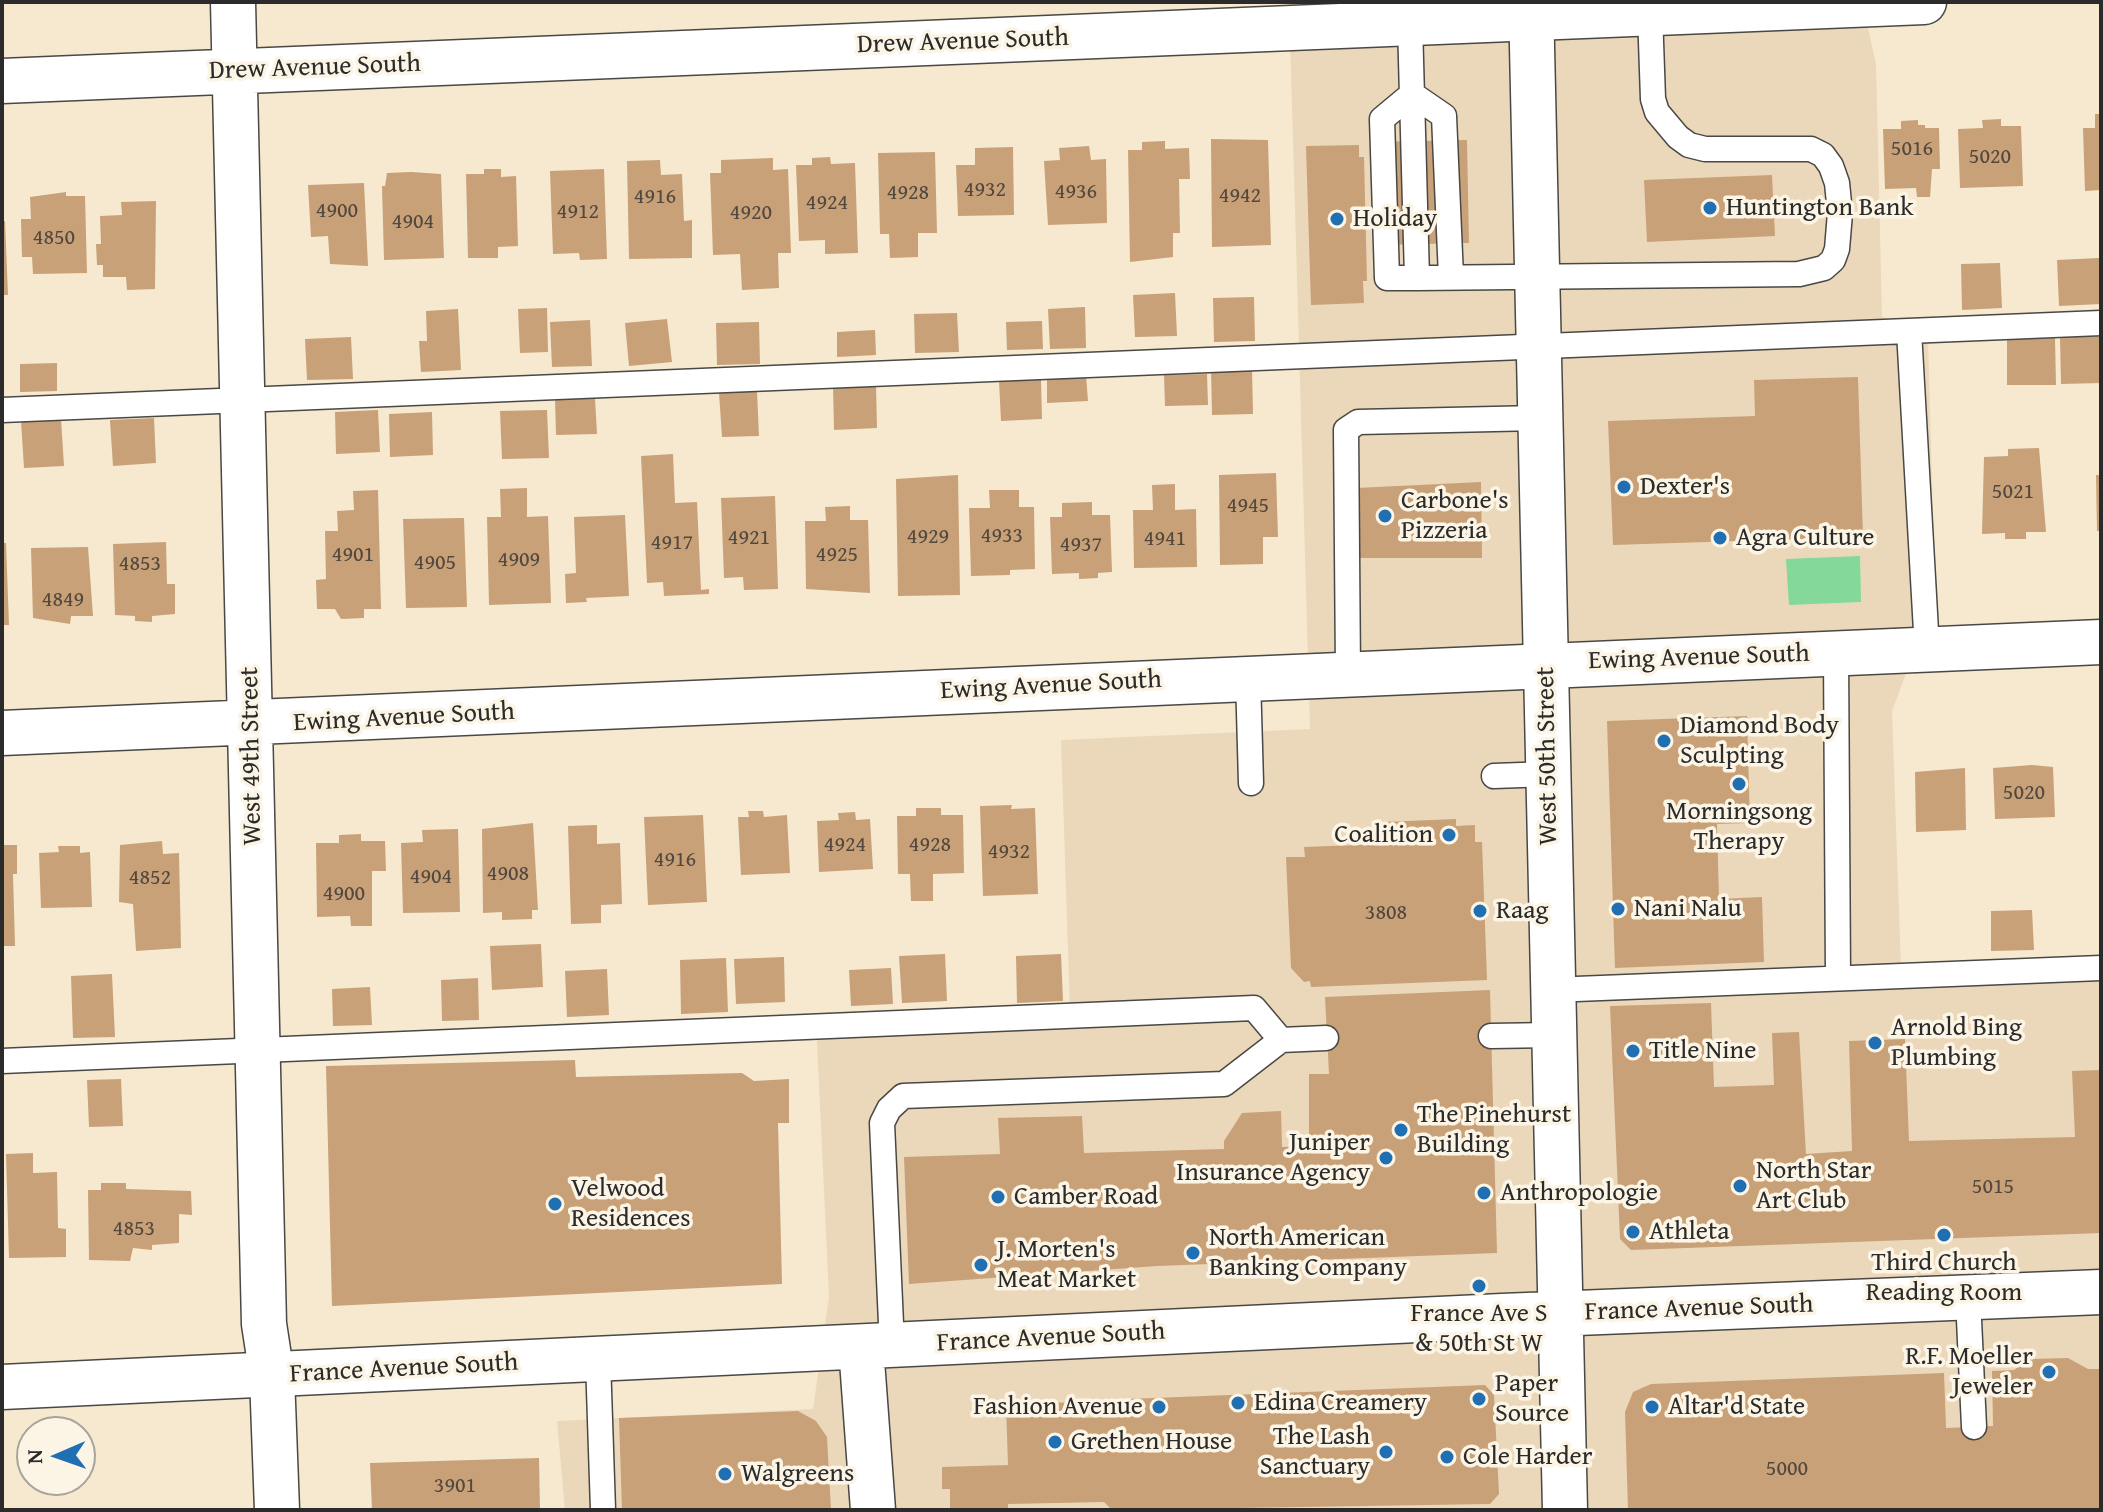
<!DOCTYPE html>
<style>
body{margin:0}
#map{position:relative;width:2103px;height:1512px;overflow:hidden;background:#f6e9d0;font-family:"Gentium Book Plus",serif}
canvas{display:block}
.frame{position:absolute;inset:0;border:4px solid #2b2b2b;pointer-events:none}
.north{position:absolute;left:16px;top:1416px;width:80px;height:80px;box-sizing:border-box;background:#fcf5e5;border:2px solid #a8a49b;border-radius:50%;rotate:268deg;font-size:22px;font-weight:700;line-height:32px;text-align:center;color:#2b2b2b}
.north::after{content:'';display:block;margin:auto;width:28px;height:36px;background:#1f6fb2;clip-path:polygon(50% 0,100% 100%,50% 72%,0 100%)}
</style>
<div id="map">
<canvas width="2103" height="1512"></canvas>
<div class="frame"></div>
<div class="north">N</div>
</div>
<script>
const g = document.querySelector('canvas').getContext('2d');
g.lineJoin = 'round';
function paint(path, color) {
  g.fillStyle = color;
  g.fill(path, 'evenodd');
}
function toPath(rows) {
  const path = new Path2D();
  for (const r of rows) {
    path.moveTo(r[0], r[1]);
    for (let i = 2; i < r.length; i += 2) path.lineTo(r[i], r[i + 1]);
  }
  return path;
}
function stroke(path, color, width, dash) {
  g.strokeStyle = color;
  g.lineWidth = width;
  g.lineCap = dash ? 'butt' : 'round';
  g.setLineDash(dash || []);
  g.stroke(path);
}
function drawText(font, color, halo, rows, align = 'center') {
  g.font = font + ' "Gentium Book Plus",serif';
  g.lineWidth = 7;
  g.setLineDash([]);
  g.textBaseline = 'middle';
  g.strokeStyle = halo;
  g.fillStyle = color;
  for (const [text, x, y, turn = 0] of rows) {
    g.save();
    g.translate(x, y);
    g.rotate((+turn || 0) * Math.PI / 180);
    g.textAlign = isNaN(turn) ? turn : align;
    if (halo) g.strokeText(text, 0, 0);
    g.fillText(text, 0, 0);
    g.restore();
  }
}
const built = toPath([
 [1289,2,1862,2,1876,64,1882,317,1928,336,1935,597,1892,711,1901,968,2101,966,2101,1510,565,1510,557,1421,813,1409,829,1297,816,1021,1070,1011,1061,740,1310,729]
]);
const green = toPath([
 [1860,556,1861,602,1789,605,1786,559]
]);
const building = toPath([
 [2095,114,2101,114,2101,190,2085,191,2083,128,2095,128],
 [2001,119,2001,126,2021,126,2023,186,1960,188,1958,129,1983,128,1982,120],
 [1918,120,1918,125,1925,125,1925,128,1939,128,1940,169,1932,169,1930,197,1917,197,1916,188,1885,189,1883,129,1901,129,1901,121],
 [1211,139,1268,140,1271,245,1212,247],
 [1467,140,1469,243,1374,245,1372,142],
 [1165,141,1165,149,1189,148,1190,179,1179,179,1180,233,1173,233,1173,257,1130,262,1128,150,1142,150,1142,142],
 [1359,145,1359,157,1364,157,1367,281,1363,281,1364,303,1311,305,1306,146],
 [1089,146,1091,160,1106,159,1107,223,1048,225,1044,161,1060,160,1059,148],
 [1013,147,1014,215,958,216,956,165,975,165,975,148],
 [935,152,937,233,918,233,918,257,890,258,889,234,880,234,878,153],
 [830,157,831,164,855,163,858,253,825,254,825,240,799,241,796,165,812,165,812,158],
 [773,158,773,170,788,169,791,253,778,253,779,288,742,290,740,254,713,255,710,173,721,173,721,160],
 [660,160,661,175,682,174,684,221,692,220,692,258,629,259,627,161],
 [484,169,501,169,501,177,516,176,518,246,498,247,498,258,468,258,466,174,484,174],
 [604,169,607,259,580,260,579,253,553,254,550,171],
 [411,172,441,174,444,258,384,260,382,186,385,186,387,173],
 [1772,175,1775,236,1647,242,1644,180],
 [364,183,368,266,330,264,328,236,311,237,308,185],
 [66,192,66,196,85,196,87,273,33,274,32,257,22,257,21,219,31,219,30,197],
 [156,201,155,289,127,290,126,277,103,277,103,265,97,265,96,244,101,244,100,216,122,215,121,202],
 [2,221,5,221,8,295,2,295],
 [2099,258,2101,304,2059,306,2057,260],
 [2000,263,2002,308,1962,310,1961,264],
 [1175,293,1177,336,1135,337,1133,295],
 [1254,297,1255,341,1214,342,1213,298],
 [1085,307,1086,348,1050,349,1048,309],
 [547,308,548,352,520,353,518,309],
 [458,309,461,370,421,372,419,341,427,341,426,311],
 [957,313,959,352,915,353,914,314],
 [667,319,672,362,629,366,625,323],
 [590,320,592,366,552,367,550,322],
 [1042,321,1043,349,1007,350,1006,322],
 [759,322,760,364,717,365,716,323],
 [875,330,876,355,837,357,837,332],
 [2101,336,2101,383,2061,384,2060,337],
 [351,337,353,379,307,380,305,339],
 [2055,338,2056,385,2007,385,2007,339],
 [57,363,57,391,20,392,20,364],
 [1252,367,1253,414,1212,415,1211,368],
 [1207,374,1208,405,1165,406,1164,375],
 [1086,375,1088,401,1047,403,1047,378],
 [1858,377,1863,537,1613,545,1608,421,1755,416,1754,380],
 [1041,380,1042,419,1001,421,999,381],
 [876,383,877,428,834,430,833,385],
 [757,391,759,436,722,437,719,393],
 [595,398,597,434,556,435,555,399],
 [378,410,380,452,336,454,335,412],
 [547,410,549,458,502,459,500,411],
 [432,412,433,455,390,457,389,414],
 [154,418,156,463,113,466,110,420],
 [61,419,64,466,24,468,21,421],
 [2039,448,2046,532,2026,532,2026,539,2005,539,2005,533,1982,534,1984,457,2008,456,2008,449],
 [673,454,675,503,697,502,701,590,709,589,709,594,664,596,663,582,647,583,641,456],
 [1276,473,1278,537,1263,537,1263,564,1220,565,1219,475],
 [958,475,960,595,898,596,896,479],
 [2096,475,2101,475,2101,531,2097,531],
 [1481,482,1482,558,1357,558,1356,488],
 [1175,484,1175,510,1196,509,1197,567,1134,568,1133,510,1153,510,1152,485],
 [527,488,527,517,548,516,551,603,489,605,487,517,501,517,500,489],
 [378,490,381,609,364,609,364,618,341,619,335,609,317,609,316,580,326,579,325,531,338,531,337,511,354,510,353,491],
 [989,490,1019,490,1019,507,1034,507,1035,569,1010,570,1010,575,971,576,969,508,990,508],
 [775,496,778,589,744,590,743,577,724,578,721,498],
 [1092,502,1092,515,1110,515,1112,572,1098,573,1098,578,1079,579,1079,573,1052,574,1050,517,1062,517,1062,503],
 [850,506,850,520,868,520,870,593,806,589,805,521,826,521,825,507],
 [625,515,629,596,586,598,587,602,566,603,565,574,576,573,574,517],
 [464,518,467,607,406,608,403,519],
 [166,542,167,584,175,584,175,614,152,616,152,622,135,621,135,616,115,615,113,544],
 [2,543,6,543,9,625,2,625],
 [88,547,93,616,71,616,70,624,33,618,31,548],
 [1747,716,1750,823,1717,824,1719,899,1762,897,1764,962,1615,968,1607,721],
 [2032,765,2053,767,2055,817,1995,819,1993,768],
 [1965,768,1966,830,1916,832,1915,772],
 [1012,805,1011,809,1035,808,1038,894,983,896,980,806],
 [916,808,941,808,941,815,963,815,964,873,933,874,933,901,911,901,910,874,898,874,897,816,916,816],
 [748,811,763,811,764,817,787,815,790,873,741,875,738,817,749,817],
 [855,812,856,820,870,819,873,869,819,872,817,821,839,820,838,813],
 [703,815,707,902,648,905,644,817],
 [1456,819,1456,826,1475,825,1475,842,1482,842,1487,980,1311,987,1310,981,1304,982,1291,968,1286,857,1305,857,1304,847,1385,844,1383,822],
 [533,823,538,910,532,910,532,919,502,920,502,912,483,913,482,829],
 [597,825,597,844,620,843,622,904,601,905,601,923,571,924,568,826],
 [458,829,460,912,403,913,401,843,423,842,422,830],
 [361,834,361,841,385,841,386,871,372,871,372,926,351,926,350,916,317,917,316,843,339,843,339,835],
 [162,841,163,854,179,853,181,948,136,951,133,904,119,902,120,845],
 [2,845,17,845,17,874,13,874,15,946,2,946],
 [58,846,80,846,80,853,90,852,92,907,41,908,39,853,59,852],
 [2032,910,2034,950,1991,951,1991,911],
 [541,944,543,987,492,990,490,946],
 [945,954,947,1001,902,1003,899,956],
 [1061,954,1063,1001,1017,1003,1016,956],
 [784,957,785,1002,736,1004,734,959],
 [726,958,728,1012,681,1014,680,960],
 [891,968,893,1004,851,1006,849,970],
 [607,969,609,1015,567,1017,565,971],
 [112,974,115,1037,73,1038,71,976],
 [478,978,479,1020,442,1021,441,980],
 [370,987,372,1025,333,1026,332,989],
 [1490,990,1497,1253,1157,1266,909,1284,904,1157,1000,1154,998,1118,1082,1116,1084,1153,1224,1149,1224,1141,1242,1113,1281,1111,1282,1147,1309,1146,1309,1074,1329,1074,1325,997],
 [1711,1003,1714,1087,1774,1085,1772,1033,1799,1032,1806,1154,1852,1151,1849,1041,1905,1039,1909,1141,2075,1137,2072,1071,2101,1070,2101,1233,1631,1250,1620,1239,1610,1006],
 [575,1060,576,1077,742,1073,754,1081,789,1079,789,1123,778,1123,782,1284,332,1306,326,1066],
 [121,1079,123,1126,89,1127,87,1080],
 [33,1153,33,1173,57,1172,58,1228,66,1229,66,1257,9,1258,6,1154],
 [101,1183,126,1183,126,1189,191,1191,192,1215,179,1214,179,1243,152,1245,152,1250,133,1248,130,1261,89,1260,88,1190,101,1190],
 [2068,1358,2088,1369,2100,1369,2101,1510,1628,1510,1625,1412,1633,1392,1651,1384,1944,1373,1946,1428,1993,1426,1992,1371,2014,1370,2030,1359],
 [1485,1385,1494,1395,1499,1494,1490,1504,1112,1510,1104,1502,1008,1504,1008,1510,950,1510,950,1489,942,1489,942,1467,1008,1465,1006,1404,1081,1402,1081,1418,1103,1417,1102,1400],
 [798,1411,816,1421,827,1437,831,1510,622,1510,619,1418],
 [539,1458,540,1510,372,1510,370,1463]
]);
const lane = toPath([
 [1410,24,1417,278,1799,274,1824,268,1833,260,1837,249,1840,213,1837,183,1831,166,1823,155,1811,149,1705,149,1689,145,1678,137,1657,112,1653,99,1650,13],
 [1417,278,1387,278,1382,119,1412,94,1444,116,1451,277],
 [1909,331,1927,649],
 [2,410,2101,323],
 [1836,653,1838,978],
 [1348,673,1346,430,1358,422,1539,418],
 [1248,677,1251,783],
 [1494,776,1549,774],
 [1551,990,2101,968],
 [1491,1036,1552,1035],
 [2,1061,1254,1008,1281,1040],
 [1968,1298,1974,1427],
 [892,1346,882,1123,889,1109,903,1096,1224,1084,1281,1040,1326,1038],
 [598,1360,603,1510]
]);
const street = toPath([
 [233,2,264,1324,272,1376,277,1510],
 [2,81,1924,2],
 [2,733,2101,642]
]);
const secondary = toPath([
 [1531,2,1565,1510],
 [861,1347,873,1510],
 [2,1387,1502,1316,2101,1292]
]);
const markers = [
 [1710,208,8,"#1f6fb2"],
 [1337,219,8,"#1f6fb2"],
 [1624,487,8,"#1f6fb2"],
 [1385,516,8,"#1f6fb2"],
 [1720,538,8,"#1f6fb2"],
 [1664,741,8,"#1f6fb2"],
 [1739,784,8,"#1f6fb2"],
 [1449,835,8,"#1f6fb2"],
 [1618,909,8,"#1f6fb2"],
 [1480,911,8,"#1f6fb2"],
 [1875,1043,8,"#1f6fb2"],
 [1633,1051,8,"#1f6fb2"],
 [1401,1130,8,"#1f6fb2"],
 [1386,1158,8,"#1f6fb2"],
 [1740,1186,8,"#1f6fb2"],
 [1484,1193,8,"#1f6fb2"],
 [998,1197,8,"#1f6fb2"],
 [555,1204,8,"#1f6fb2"],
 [1633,1232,8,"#1f6fb2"],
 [1944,1235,8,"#1f6fb2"],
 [1193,1253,8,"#1f6fb2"],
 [981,1265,8,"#1f6fb2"],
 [1479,1286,8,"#1f6fb2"],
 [2049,1372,8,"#1f6fb2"],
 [1479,1399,8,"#1f6fb2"],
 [1238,1403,8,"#1f6fb2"],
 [1159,1407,8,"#1f6fb2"],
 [1652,1407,8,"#1f6fb2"],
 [1055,1442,8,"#1f6fb2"],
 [1386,1452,8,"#1f6fb2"],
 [1447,1457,8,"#1f6fb2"],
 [725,1474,8,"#1f6fb2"]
];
const numberNames = [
 ["5016",1912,149],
 ["5020",1990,157],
 ["4932",985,190],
 ["4936",1076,192],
 ["4928",908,193],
 ["4942",1240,196],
 ["4916",655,197],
 ["4924",827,203],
 ["4900",337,211],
 ["4912",578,212],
 ["4920",751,213],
 ["4904",413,222],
 ["4850",54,238],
 ["5021",2013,492],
 ["4945",1248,506],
 ["4933",1002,536],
 ["4929",928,537],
 ["4921",749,538],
 ["4941",1165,539],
 ["4917",672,543],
 ["4937",1081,545],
 ["4901",353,555],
 ["4925",837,555],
 ["4909",519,560],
 ["4905",435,563],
 ["4853",140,564],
 ["4849",63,600],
 ["5020",2024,793],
 ["4924",845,845],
 ["4928",930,845],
 ["4932",1009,852],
 ["4916",675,860],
 ["4908",508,874],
 ["4904",431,877],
 ["4852",150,878],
 ["4900",344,894],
 ["3808",1386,913],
 ["5015",1993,1187],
 ["4853",134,1229],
 ["5000",1787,1469],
 ["3901",455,1486]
];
const streetNames = [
 ["Drew Avenue South",963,42,-2],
 ["Drew Avenue South",315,68,-2],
 ["Ewing Avenue South",1699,658,-2],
 ["Ewing Avenue South",1051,686,-3],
 ["Ewing Avenue South",404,718,-3],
 ["West 49th Street",252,756,-91],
 ["West 50th Street",1548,756,-91],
 ["France Avenue South",1699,1309,-2],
 ["France Avenue South",1051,1338,-3],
 ["France Avenue South",404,1369,-3]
];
const poiNames = [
 ["Huntington Bank",1726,208],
 ["Holiday",1353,219],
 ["Dexter's",1640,487],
 ["Carbone's",1401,501],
 ["Pizzeria",1401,531],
 ["Agra Culture",1736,538],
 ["Diamond Body",1680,726],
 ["Sculpting",1680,756],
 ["Morningsong",1739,812,"center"],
 ["Therapy",1739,842,"center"],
 ["Coalition",1433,835,"right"],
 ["Nani Nalu",1634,909],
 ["Raag",1496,911],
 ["Arnold Bing",1891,1028],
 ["Plumbing",1891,1058],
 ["Title Nine",1649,1051],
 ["The Pinehurst",1417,1115],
 ["Building",1417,1145],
 ["Juniper",1370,1143,"right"],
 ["Insurance Agency",1370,1173,"right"],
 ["North Star",1756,1171],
 ["Art Club",1756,1201],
 ["Velwood",571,1189],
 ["Residences",571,1219],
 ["Anthropologie",1500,1193],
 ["Camber Road",1014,1197],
 ["Athleta",1649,1232],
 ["North American",1209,1238],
 ["Banking Company",1209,1268],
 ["J. Morten's",997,1250],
 ["Meat Market",997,1280],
 ["Third Church",1944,1263,"center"],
 ["Reading Room",1944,1293,"center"],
 ["France Ave S",1479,1314,"center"],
 ["& 50th St W",1479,1344,"center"],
 ["R.F. Moeller",2033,1357,"right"],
 ["Jeweler",2033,1387,"right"],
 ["Paper",1495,1384],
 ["Source",1495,1414],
 ["Edina Creamery",1254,1403],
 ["Fashion Avenue",1143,1407,"right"],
 ["Altar'd State",1668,1407],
 ["The Lash",1370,1437,"right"],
 ["Sanctuary",1370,1467,"right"],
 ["Grethen House",1071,1442],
 ["Cole Harder",1463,1457],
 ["Walgreens",741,1474]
];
paint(built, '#ebd8ba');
paint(green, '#83d89a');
paint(building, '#c8a178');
stroke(lane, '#494844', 27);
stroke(street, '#494844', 47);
stroke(secondary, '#494844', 47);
stroke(lane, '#fff', 24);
stroke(street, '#fff', 44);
stroke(secondary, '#fff', 44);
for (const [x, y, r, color] of markers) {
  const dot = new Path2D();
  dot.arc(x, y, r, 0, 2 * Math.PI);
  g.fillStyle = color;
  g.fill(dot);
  stroke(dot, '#fcf5e5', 3);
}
drawText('22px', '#52483e', null, numberNames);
drawText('26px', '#2b2b2b', '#fcf5e5', streetNames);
drawText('26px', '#2b2b2b', '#fcf5e5', poiNames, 'left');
</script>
